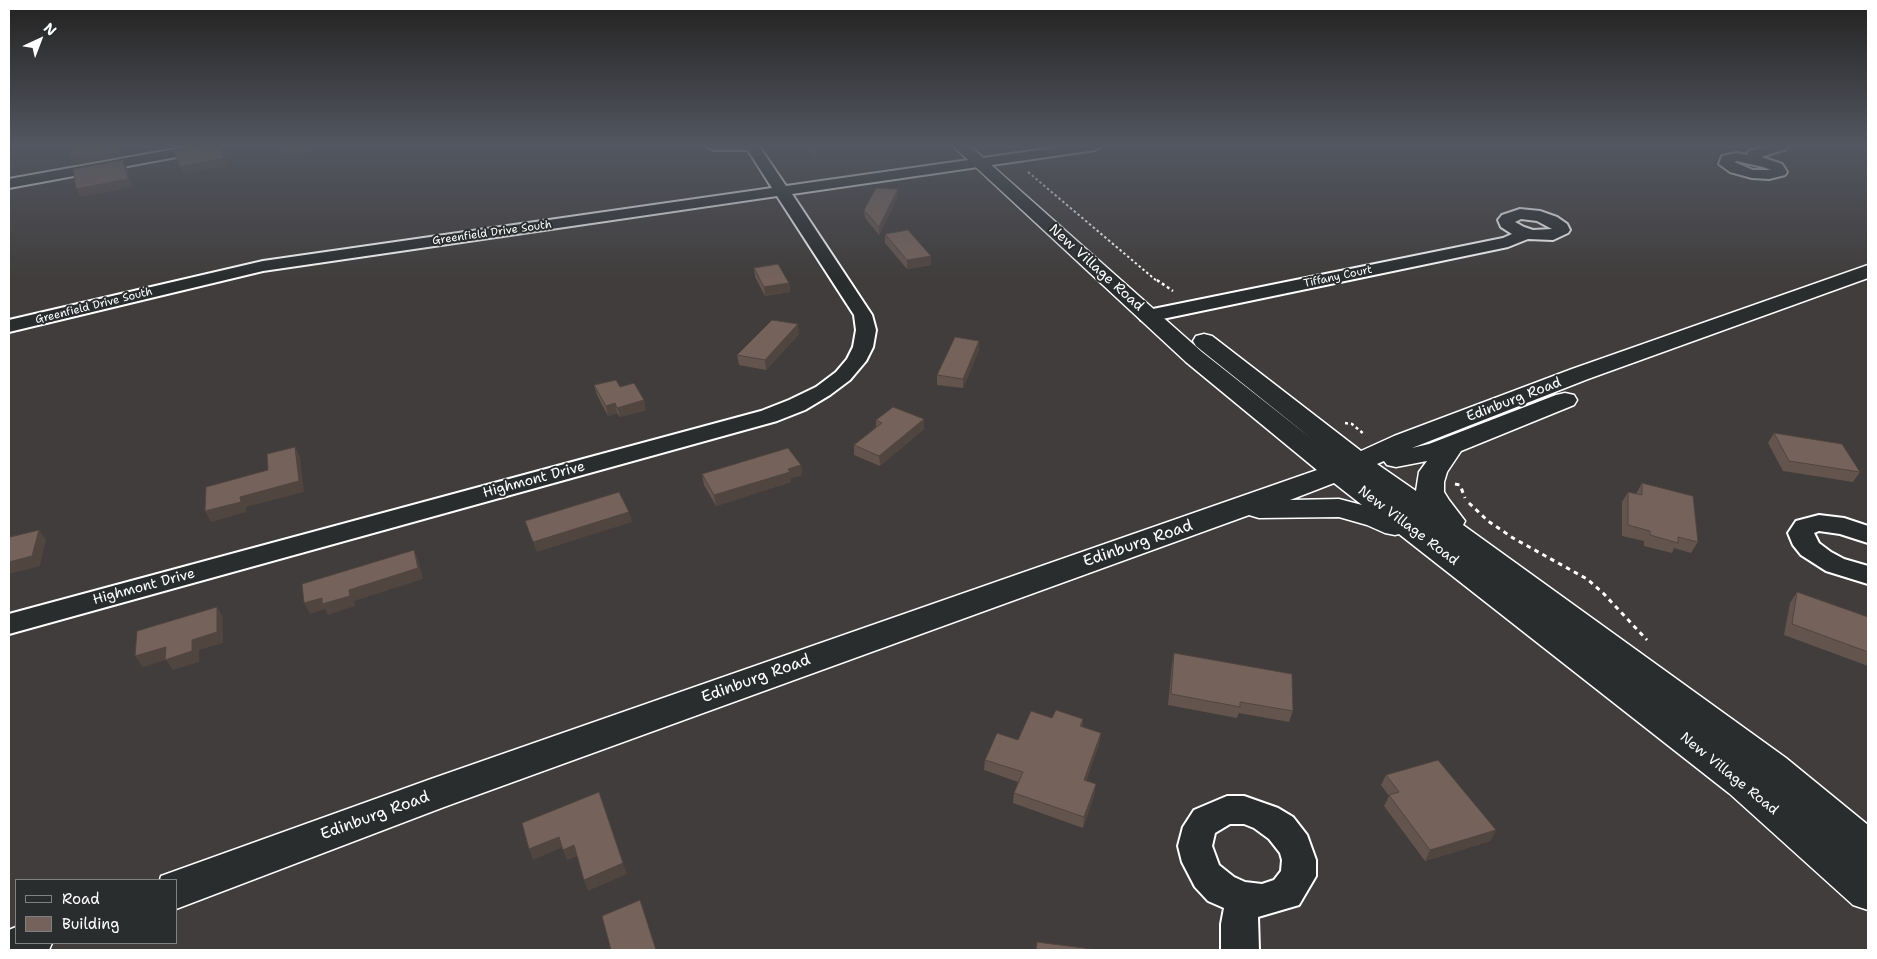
<!DOCTYPE html>
<style>
body{margin:0}
#map{position:relative;width:1877px;height:959px;overflow:hidden;background:#403d3c;font-family:"Shantell Sans",sans-serif}
canvas{display:block}
.frame{position:absolute;inset:0;border:10px solid #fff;pointer-events:none}
.legend{position:absolute;left:15px;top:879px;width:162px;height:65px;box-sizing:border-box;background:#2a2d2e;border:1px solid #7f8182;margin:0;padding:6px 9px;list-style:none;font-size:15px;color:#fff}
.legend li{display:flex;align-items:center;gap:10px;height:25px}
.legend b{width:25px;border:1px solid #7f8182}
.north{position:absolute;left:15px;top:15px;width:50px;height:50px;-webkit-text-stroke:4px #2a2d2e;paint-order:stroke;rotate:43deg;font-size:14px;font-weight:700;line-height:20px;text-align:center;color:#fff}
.north::after{content:'';display:block;margin:auto;width:18px;height:22px;background:#fff;clip-path:polygon(50% 0,100% 100%,50% 72%,0 100%)}
</style>
<div id="map">
<canvas width="1877" height="959"></canvas>
<div class="frame"></div>
<ul class="legend">
<li><b style="height:6px;background:#2a2d2e"></b>Road</li>
<li><b style="height:14px;background:#74625b"></b>Building</li>
</ul>
<div class="north">N</div>
</div>
<script>
const g = document.querySelector('canvas').getContext('2d');
g.lineJoin = 'round';
function toPath(rows) {
  const path = new Path2D();
  for (const r of rows) {
    path.moveTo(r[0], r[1]);
    for (let i = 2; i < r.length; i += 2) path.lineTo(r[i], r[i + 1]);
  }
  return path;
}
function stroke(path, color, width, dash) {
  g.strokeStyle = color;
  g.lineWidth = width;
  g.lineCap = dash ? 'butt' : 'round';
  g.setLineDash(dash || []);
  g.stroke(path);
}
function paint(path, color) {
  g.fillStyle = color;
  g.fill(path, 'evenodd');
}
function drawText(font, color, halo, rows, align = 'center') {
  g.font = font + ' "Shantell Sans",sans-serif';
  g.lineWidth = 4;
  g.setLineDash([]);
  g.textBaseline = 'middle';
  g.strokeStyle = halo;
  g.fillStyle = color;
  for (const [text, x, y, turn = 0] of rows) {
    g.save();
    g.translate(x, y);
    g.rotate((+turn || 0) * Math.PI / 180);
    g.textAlign = isNaN(turn) ? turn : align;
    if (halo) g.strokeText(text, 0, 0);
    g.fillText(text, 0, 0);
    g.restore();
  }
}
const pathFar2 = toPath([
 [1028,172,1158,282]
]);
const pathFar1 = toPath([
 [1157,280,1173,291],
 [1345,423,1352,424,1365,435]
]);
const path = toPath([
 [1455,484,1460,485,1465,498],
 [1469,503,1488,521,1513,538,1587,579,1603,593,1647,640]
]);
const street = toPath([
 [192,146,221,146,214,150,9,188,9,179,192,146],
 [706,146,759,146,786,186,1067,146,1102,146,1095,150,792,194,872,315,876,330,873,347,866,361,850,380,830,395,805,410,777,421,9,634,9,614,761,411,789,400,816,387,836,372,847,359,853,347,856,330,854,315,777,196,263,271,9,332,9,320,263,261,772,188,748,150,713,150,706,146],
 [1767,146,1788,146,1786,149,1761,157,1782,164,1787,172,1785,175,1769,179,1752,178,1730,172,1719,164,1722,156,1737,153,1747,155,1749,151,1767,146],
 [1737,161,1763,167,1771,170,1753,170,1734,162,1737,161],
 [1520,209,1540,211,1557,217,1567,224,1570,230,1568,233,1553,240,1528,239,1508,247,1148,322,1141,320,1139,316,1141,312,1148,310,1503,238,1512,234,1501,227,1498,220,1502,215,1520,209],
 [1521,219,1537,221,1552,229,1533,230,1524,227,1515,222,1521,219],
 [1819,515,1844,518,1868,526,1868,543,1840,534,1819,531,1814,533,1819,543,1831,552,1844,559,1868,566,1868,584,1826,571,1801,555,1793,545,1788,533,1796,521,1819,515],
 [1227,796,1244,796,1278,808,1293,817,1307,835,1316,860,1316,876,1299,905,1258,917,1259,950,1221,950,1221,924,1224,908,1208,901,1195,887,1182,862,1178,846,1183,827,1194,810,1227,796],
 [1230,824,1244,824,1254,828,1269,839,1280,853,1282,860,1281,871,1274,880,1262,884,1245,882,1234,877,1219,865,1212,846,1215,833,1230,824]
]);
const secondary = toPath([
 [953,146,970,146,1202,352,1312,439,1196,346,1193,341,1196,336,1204,334,1212,336,1361,451,1394,436,1572,369,1868,265,1868,278,1588,379,1412,448,1429,444,1556,395,1565,393,1574,395,1577,400,1574,405,1461,451,1447,472,1444,482,1444,492,1449,500,1465,521,1463,525,1786,758,1868,825,1868,910,1853,905,1730,794,1399,534,1395,535,1385,533,1367,525,1339,517,1259,518,1249,515,444,807,176,909,176,880,160,880,161,876,431,779,1317,470,1186,362,953,146],
 [1384,461,1387,465,1396,467,1427,461,1419,472,1416,491,1377,464,1384,461],
 [1334,483,1362,505,1339,499,1290,500,1334,483],
 [16,927,16,943,52,943,49,950,9,950,9,930,16,927]
]);
const wall = toPath([
 [277,146,319,146,320,149,284,156],
 [806,146,815,146,816,157],
 [898,197,879,235,865,218,864,210],
 [885,234,931,256,931,265,907,269,885,243],
 [754,268,789,283,790,292,765,296,755,277],
 [799,334,766,370,739,365,737,355],
 [979,341,979,350,963,388,937,385,937,375],
 [594,385,620,387,646,410,620,417,617,413,608,416,597,395],
 [924,419,924,429,880,466,854,455,854,445,876,427,876,420],
 [1774,433,1860,472,1853,482,1783,471,1768,443],
 [801,465,802,475,791,478,791,482,716,506,704,485,702,474],
 [1642,483,1698,542,1691,553,1674,548,1672,553,1644,546,1644,541,1622,536,1622,502,1628,492,1636,494],
 [1797,592,1868,617,1868,666,1784,635,1790,603],
 [1174,653,1293,711,1289,722,1239,713,1237,718,1168,705,1172,664],
 [1052,718,1083,719,1082,727,1101,733,1099,744,1086,781,1096,784,1094,795,1083,828,1013,803,1014,793,1018,782,984,770,985,760,1018,740],
 [1386,775,1496,830,1490,841,1425,861,1384,806,1389,796,1381,785]
]);
const shadedWall = toPath([
 [119,146,121,146,124,156,76,165,71,157],
 [170,146,183,146,171,148],
 [295,146,319,146,320,149,284,156,281,149],
 [225,158,228,166,183,174,180,167],
 [123,160,127,168,132,187,80,197,76,189],
 [898,189,898,197,879,235,879,227],
 [931,256,931,265,907,269,907,260],
 [789,283,790,292,765,296,764,287],
 [798,324,799,334,766,370,765,360],
 [979,341,979,350,963,388,963,379],
 [644,400,646,410,620,417,617,408],
 [615,403,617,413,608,416,606,406],
 [924,419,924,429,880,466,879,456],
 [295,447,300,457,304,492,246,507,246,512,211,522,205,511,240,497],
 [801,465,802,475,791,478,791,482,716,506,714,495],
 [629,512,632,522,537,552,533,542],
 [39,530,46,540,40,566,9,574,9,562],
 [414,550,418,560,423,579,354,601,355,606,328,615,325,609,310,614,304,603,349,590],
 [217,607,223,617,223,643,199,650,199,662,173,670,166,660,143,667,135,656,192,640],
 [1101,733,1099,744,1082,791,1084,780],
 [1096,784,1094,795,1083,828,1084,817],
 [1496,830,1490,841,1425,861,1430,850],
 [559,837,563,847,533,860,529,849],
 [574,845,578,856,567,860,563,850],
 [623,863,627,874,588,891,584,880]
]);
const building = toPath([
 [70,146,119,146,120,149,71,157,70,146],
 [203,146,219,146,225,158,180,167,173,151,203,146],
 [279,146,295,146,281,149,279,146],
 [123,160,128,179,76,189,73,169,123,160],
 [876,188,898,189,879,227,864,210,876,188],
 [908,230,931,256,907,260,885,234,908,230],
 [778,264,789,283,764,287,754,268,778,264],
 [772,320,798,324,765,360,737,355,772,320],
 [955,337,979,341,963,379,937,375,955,337],
 [616,380,620,387,634,383,644,400,617,408,615,403,606,406,594,385,616,380],
 [893,407,924,419,879,456,854,445,882,423,876,420,893,407],
 [1774,433,1842,444,1860,472,1789,461,1774,433],
 [295,447,299,481,240,497,241,502,205,511,206,487,268,470,267,454,295,447],
 [788,448,801,465,788,469,790,472,714,495,702,474,788,448],
 [1642,483,1693,496,1698,542,1678,537,1678,543,1650,535,1650,531,1628,525,1628,492,1642,495,1642,483],
 [619,492,629,512,533,542,525,521,619,492],
 [39,530,32,556,9,562,9,541,10,537,39,530],
 [414,550,418,568,349,590,350,596,322,604,322,598,304,603,302,584,414,550],
 [1797,592,1868,617,1868,652,1792,624,1797,592],
 [217,607,217,632,192,640,192,651,165,660,166,647,135,656,137,631,217,607],
 [1174,653,1292,674,1293,711,1240,702,1240,707,1171,694,1174,653],
 [1056,710,1083,719,1080,726,1101,733,1084,780,1096,784,1084,817,1014,793,1023,772,985,760,997,733,1018,740,1031,711,1052,718,1056,710],
 [1438,760,1496,830,1430,850,1389,795,1399,792,1386,775,1438,760],
 [599,792,623,863,584,880,574,845,563,850,559,837,529,849,522,823,599,792],
 [640,900,656,950,611,950,602,916,640,900],
 [1037,942,1099,950,1036,950,1037,942]
]);
const farStreetnames = [
 ["Greenfield Drive South",492,233,-8],
 ["Tiffany Court",1338,277,-12],
 ["Greenfield Drive South",94,306,-14]
];
const streetNames = [
 ["New Village Road",1096,268,42],
 ["Edinburg Road",1514,400,-21],
 ["Highmont Drive",534,480,-15],
 ["New Village Road",1408,526,37],
 ["Highmont Drive",144,587,-15],
 ["New Village Road",1729,774,39]
];
const nearStreetnames = [
 ["Edinburg Road",1138,544,-19],
 ["Edinburg Road",756,679,-20],
 ["Edinburg Road",375,816,-20]
];
stroke(street, '#fff', 4);
stroke(secondary, '#fff', 3);
stroke(pathFar2, '#fff', 2, [2.5, 2.5]);
stroke(pathFar1, '#fff', 2.5, [3, 3]);
stroke(path, '#fff', 3, [4.5, 4.5]);
paint(street, '#2a2d2e');
paint(secondary, '#2a2d2e');
paint(wall, '#64544e');
paint(shadedWall, '#514540');
paint(building, '#74625b');
stroke(building, '#514540', 1);
const sky = g.createLinearGradient(0, 0, 0, 280);
sky.addColorStop(0, '#232221');
sky.addColorStop(0.52, '#535761');
sky.addColorStop(1, '#53576100');
g.fillStyle = sky;
g.fillRect(0, 0, 1877, 280);
drawText('11px', '#fff', '#2a2d2e', farStreetnames);
drawText('14px', '#fff', '#2a2d2e', streetNames);
drawText('16px', '#fff', '#2a2d2e', nearStreetnames);
</script>
